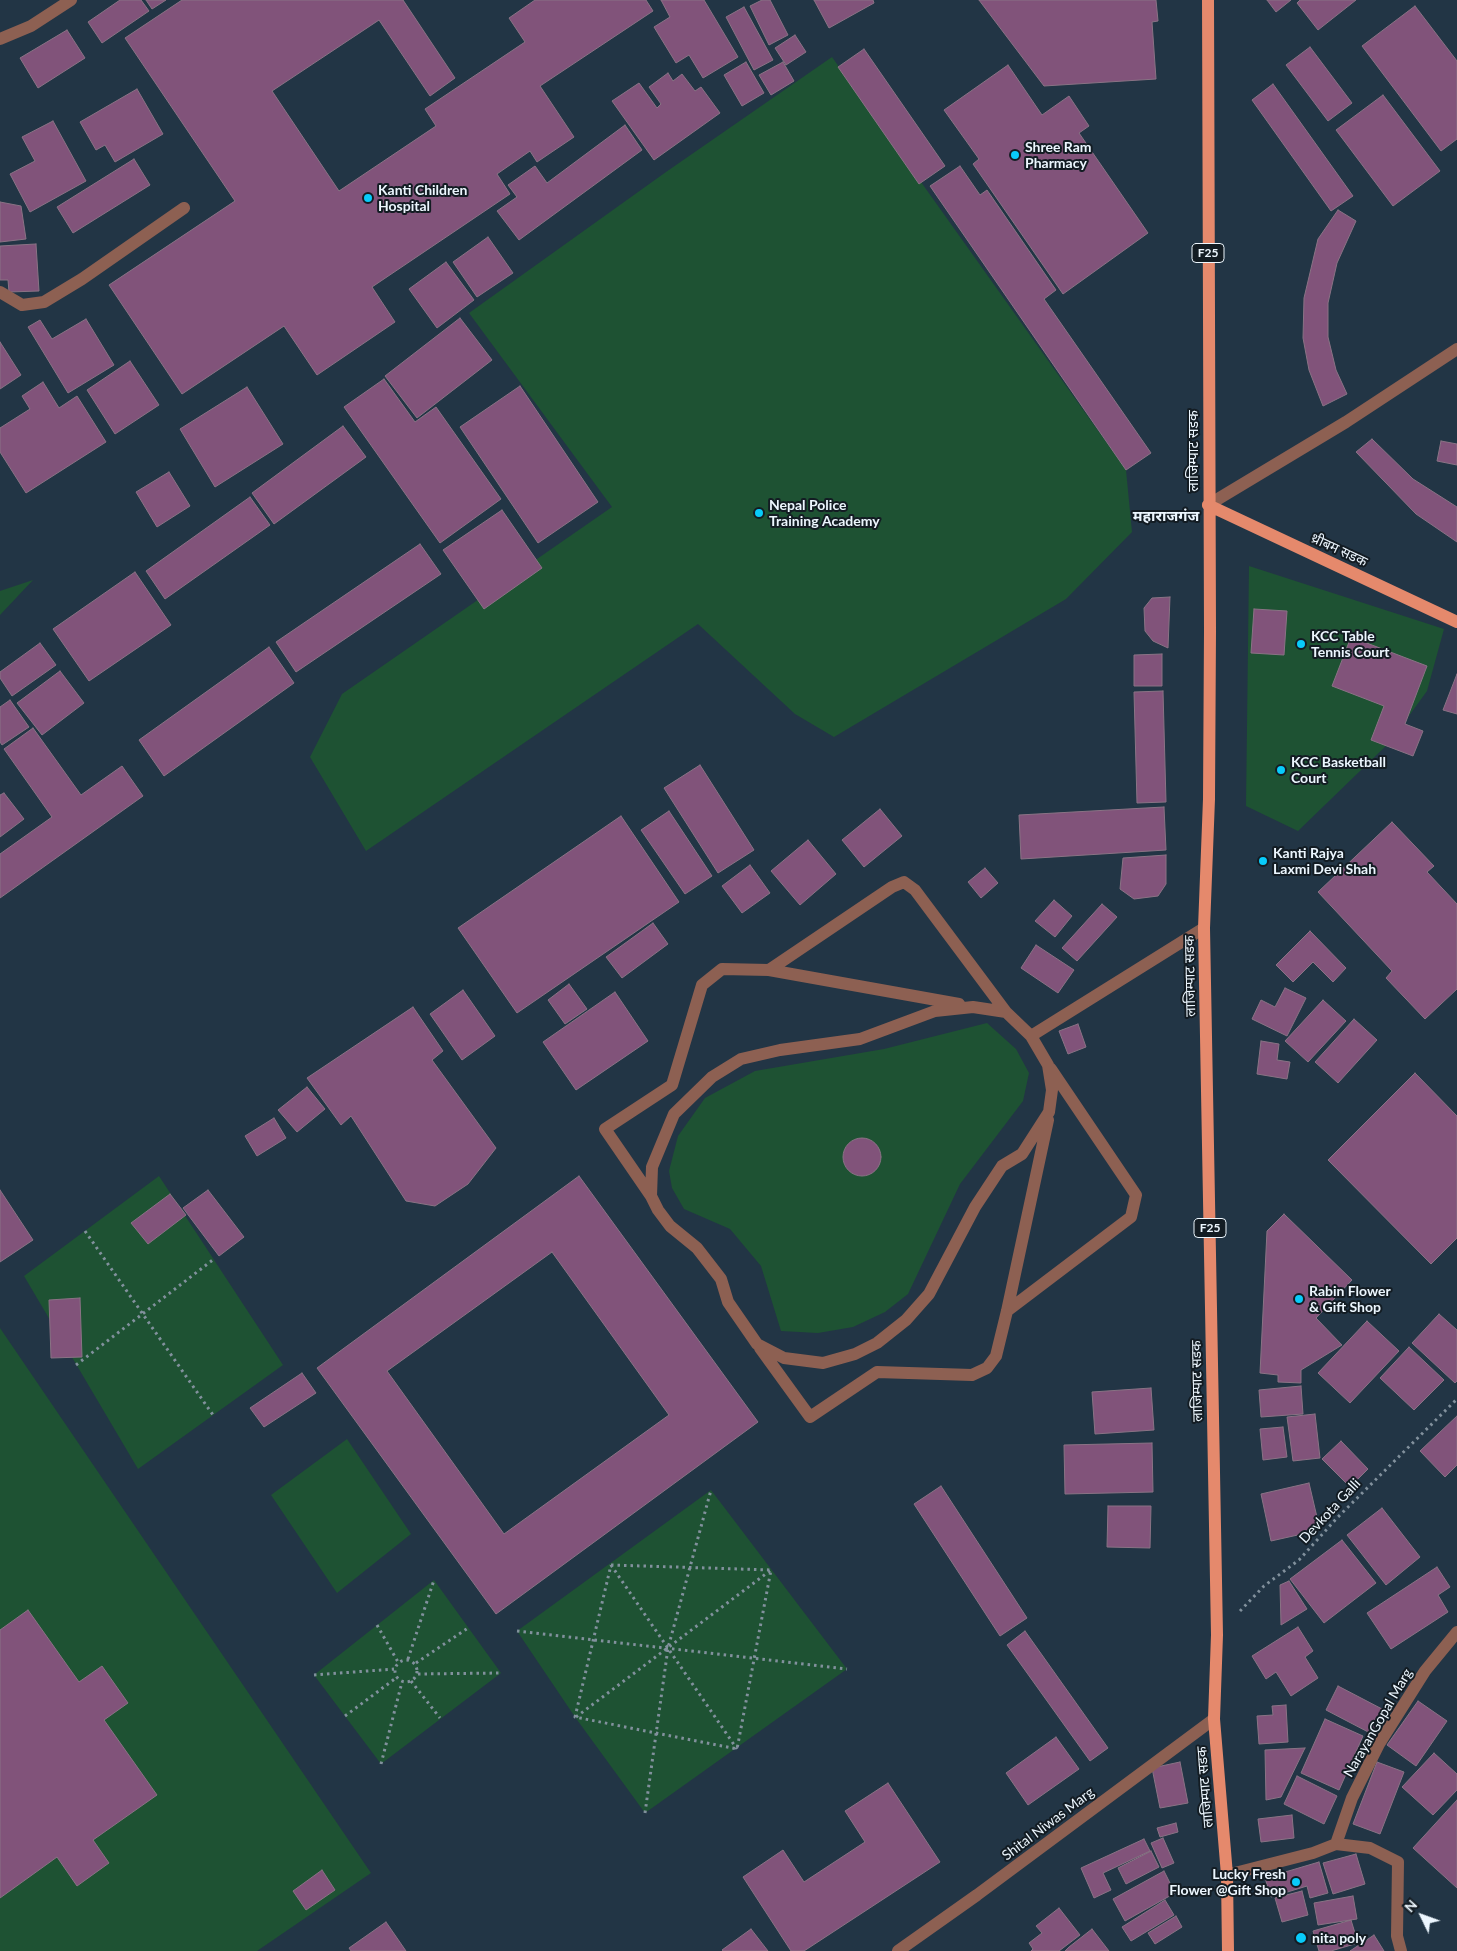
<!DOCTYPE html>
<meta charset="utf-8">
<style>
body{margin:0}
#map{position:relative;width:1457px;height:1951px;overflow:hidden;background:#223545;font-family:Lato,sans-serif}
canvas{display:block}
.north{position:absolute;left:1397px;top:1891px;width:50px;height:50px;-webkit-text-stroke:4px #131c23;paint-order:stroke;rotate:312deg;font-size:14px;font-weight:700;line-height:20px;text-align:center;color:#ecf6fe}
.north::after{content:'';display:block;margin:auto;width:18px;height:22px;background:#ecf6fe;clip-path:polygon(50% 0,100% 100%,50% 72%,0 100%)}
</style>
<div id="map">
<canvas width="1457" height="1951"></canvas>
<div class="north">N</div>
</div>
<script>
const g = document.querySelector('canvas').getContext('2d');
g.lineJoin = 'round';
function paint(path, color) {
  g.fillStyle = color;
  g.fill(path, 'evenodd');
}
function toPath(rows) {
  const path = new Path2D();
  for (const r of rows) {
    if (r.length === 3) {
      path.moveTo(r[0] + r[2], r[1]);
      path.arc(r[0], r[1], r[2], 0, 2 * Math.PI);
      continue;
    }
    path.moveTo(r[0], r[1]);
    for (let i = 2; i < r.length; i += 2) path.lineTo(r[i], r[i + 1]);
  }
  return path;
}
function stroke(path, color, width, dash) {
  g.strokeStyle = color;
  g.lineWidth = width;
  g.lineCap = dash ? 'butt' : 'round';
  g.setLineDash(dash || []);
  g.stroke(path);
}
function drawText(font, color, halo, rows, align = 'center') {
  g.font = font + ' Lato,"Noto Sans Devanagari",sans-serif';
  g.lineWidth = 4;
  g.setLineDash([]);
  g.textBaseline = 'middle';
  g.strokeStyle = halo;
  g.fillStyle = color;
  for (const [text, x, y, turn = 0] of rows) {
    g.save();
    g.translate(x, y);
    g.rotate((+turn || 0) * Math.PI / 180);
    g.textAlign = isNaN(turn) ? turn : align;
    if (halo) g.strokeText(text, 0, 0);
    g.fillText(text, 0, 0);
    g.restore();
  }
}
const green = toPath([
 [832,57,1126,470,1132,532,1066,599,834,737,795,714,698,624,366,851,310,757,342,694,612,507,469,313,666,172],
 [1249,566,1444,629,1427,691,1390,742,1298,831,1246,806],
 [33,580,0,615,0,591],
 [987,1023,1016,1049,1029,1073,1023,1101,960,1184,908,1294,885,1312,853,1327,818,1333,781,1331,761,1266,730,1229,684,1209,672,1188,669,1171,678,1136,705,1098,755,1071,884,1049],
 [159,1176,283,1365,138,1469,24,1276],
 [0,1328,371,1873,257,1951,0,1951],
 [347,1439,411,1534,337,1593,271,1495],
 [711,1490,847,1669,645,1813,575,1717,517,1631],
 [434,1580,501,1673,381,1764,314,1675]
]);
const building = toPath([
 [120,0,141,0,149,11,102,43,88,22,120,0],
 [146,0,166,0,152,9,146,0],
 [182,0,403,0,455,78,430,96,379,20,272,91,339,191,436,126,425,109,525,42,509,18,535,0,646,0,653,11,540,86,574,137,537,162,530,151,497,174,510,194,372,287,395,322,317,375,284,326,182,394,109,285,235,201,125,38,182,0],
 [661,0,704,0,738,57,703,78,689,55,676,63,654,27,670,17,661,0],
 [762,0,770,0,788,35,769,45,750,6,762,0],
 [814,0,873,0,874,3,829,28,814,0],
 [979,0,1156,0,1158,21,1152,22,1156,79,1044,86,979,0],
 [1267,0,1291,0,1276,12,1267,0],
 [1300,0,1356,0,1318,30,1297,3,1300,0],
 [1415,6,1457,61,1457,139,1441,151,1362,46,1415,6],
 [744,7,773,60,754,70,726,17,744,7],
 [67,30,85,58,38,88,20,58,67,30],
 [795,35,806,52,786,65,775,48,795,35],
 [1310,47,1352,103,1328,121,1286,65,1310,47],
 [864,49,945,166,919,184,838,67,864,49],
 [746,62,764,93,742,106,724,75,746,62],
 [783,62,794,81,771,95,759,75,783,62],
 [1008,65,1042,115,1069,96,1089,126,1079,133,1148,233,1063,294,973,164,979,159,944,110,1008,65],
 [668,73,673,81,682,74,695,91,701,87,720,113,654,160,612,101,639,83,657,108,661,104,649,87,668,73],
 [1273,84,1353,196,1331,211,1252,100,1273,84],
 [137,89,163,134,115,162,105,145,96,150,80,122,137,89],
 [1383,95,1440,171,1393,206,1336,130,1383,95],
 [53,121,86,181,30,212,10,174,35,161,22,137,53,121],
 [625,125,642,150,519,240,497,211,517,197,508,185,535,166,547,183,625,125],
 [134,159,150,185,73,233,57,207,134,159],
 [960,166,980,195,987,190,1056,290,1044,299,1151,453,1126,470,930,186,960,166],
 [0,202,21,206,26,239,0,242,0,202],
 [1338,210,1356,221,1337,263,1328,303,1328,337,1336,370,1347,394,1323,406,1309,370,1303,338,1304,298,1318,239,1338,210],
 [488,237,513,273,477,297,453,262,488,237],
 [36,244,39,291,9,292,8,280,0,280,0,246,36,244],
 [446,262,474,300,437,328,409,289,446,262],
 [460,318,492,360,417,418,385,376,460,318],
 [86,319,114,365,68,393,28,327,40,320,52,339,86,319],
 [0,342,21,375,0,389,0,342],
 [130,361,159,405,115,434,87,390,130,361],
 [384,379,415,422,436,407,501,499,440,543,344,407,384,379],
 [43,382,59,408,77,396,106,442,26,493,0,452,0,428,30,409,22,396,43,382],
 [520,386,598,502,538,543,460,427,520,386],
 [247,387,283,444,215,487,180,429,247,387],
 [343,426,366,457,274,524,252,493,343,426],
 [1372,439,1413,479,1457,507,1457,542,1416,514,1356,452,1372,439],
 [1441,441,1457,444,1457,465,1437,461,1441,441],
 [169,472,190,506,157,527,136,492,169,472],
 [250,497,270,525,165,599,146,571,250,497],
 [502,510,542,568,484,609,443,550,502,510],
 [420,544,441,574,296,672,276,642,420,544],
 [135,572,171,625,89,681,53,629,135,572],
 [1170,597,1168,648,1153,641,1145,631,1144,608,1152,598,1170,597],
 [1254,609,1287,611,1284,655,1251,653,1254,609],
 [1351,637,1427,666,1405,724,1423,731,1413,756,1371,740,1384,706,1332,686,1351,637],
 [40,643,56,665,12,696,0,678,0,672,40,643],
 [269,647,294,683,164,776,139,740,269,647],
 [1162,654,1162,686,1134,686,1134,655,1162,654],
 [60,671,84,703,42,735,17,703,60,671],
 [1457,674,1457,714,1443,710,1457,674],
 [1163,691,1166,802,1137,803,1134,692,1163,691],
 [10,700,29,727,2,745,0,742,0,707,10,700],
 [33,728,81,795,122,766,143,796,0,898,0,854,52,817,4,749,33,728],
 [700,765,754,850,718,873,664,788,700,765],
 [4,793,24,819,0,837,0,795,4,793],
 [1164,807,1166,850,1021,859,1019,815,1164,807],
 [880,809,902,836,864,867,842,840,880,809],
 [669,811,712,876,685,894,641,830,669,811],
 [621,816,679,902,517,1013,458,928,621,816],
 [1392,822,1434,866,1427,872,1457,904,1457,989,1425,1019,1386,978,1392,971,1318,892,1392,822],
 [808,840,836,874,800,905,771,871,808,840],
 [1166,855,1166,884,1158,896,1134,899,1120,889,1123,858,1166,855],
 [750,865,770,893,742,913,722,886,750,865],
 [985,868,998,883,981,898,968,882,985,868],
 [1054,900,1072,916,1055,937,1035,921,1054,900],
 [1102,904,1117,917,1077,961,1062,948,1102,904],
 [653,923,668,944,622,978,606,957,653,923],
 [1310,931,1346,968,1333,982,1313,962,1293,982,1276,965,1310,931],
 [1036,945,1074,970,1058,993,1021,968,1036,945],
 [569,984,587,1009,565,1024,548,1000,569,984],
 [1285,988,1306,998,1287,1036,1252,1019,1261,1000,1275,1007,1285,988],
 [463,990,495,1036,462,1060,430,1014,463,990],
 [615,992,648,1041,576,1090,543,1042,615,992],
 [1323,1000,1346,1021,1308,1062,1285,1041,1323,1000],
 [413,1007,443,1051,432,1060,496,1148,468,1184,435,1206,406,1201,351,1116,341,1125,307,1078,413,1007],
 [1354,1019,1377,1040,1338,1083,1315,1062,1354,1019],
 [1078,1024,1086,1047,1068,1054,1059,1031,1078,1024],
 [1261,1041,1279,1044,1277,1060,1290,1062,1287,1079,1257,1074,1261,1041],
 [1415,1073,1457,1116,1457,1238,1431,1264,1328,1160,1415,1073],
 [307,1087,325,1109,297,1132,278,1110,307,1087],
 [274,1118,286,1138,257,1156,245,1136,274,1118],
 [862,1157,19],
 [579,1176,758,1422,496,1614,317,1368,579,1176],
 [552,1252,669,1415,504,1534,387,1371,552,1252],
 [0,1190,33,1240,0,1262,0,1190],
 [208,1190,244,1237,219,1256,183,1208,208,1190],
 [170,1194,186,1215,148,1244,131,1223,170,1194],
 [1284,1214,1352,1280,1316,1318,1342,1345,1301,1370,1301,1383,1278,1382,1278,1375,1260,1373,1267,1231,1284,1214],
 [80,1298,82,1357,51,1358,49,1300,80,1298],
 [1439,1314,1457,1330,1457,1381,1455,1383,1412,1343,1439,1314],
 [1367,1321,1399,1351,1350,1403,1318,1373,1367,1321],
 [1409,1347,1444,1380,1414,1410,1380,1378,1409,1347],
 [302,1373,316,1393,264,1427,250,1408,302,1373],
 [1301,1386,1303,1414,1261,1417,1259,1390,1301,1386],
 [1151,1388,1154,1430,1095,1434,1092,1392,1151,1388],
 [1315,1414,1320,1458,1293,1461,1287,1417,1315,1414],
 [1457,1416,1457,1465,1445,1477,1420,1451,1457,1416],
 [1283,1427,1287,1457,1263,1460,1260,1429,1283,1427],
 [1341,1441,1368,1469,1350,1487,1322,1459,1341,1441],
 [1152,1443,1153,1492,1065,1494,1064,1445,1152,1443],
 [1309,1483,1320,1530,1271,1541,1261,1494,1309,1483],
 [941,1486,1027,1618,1000,1636,914,1504,941,1486],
 [1108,1506,1151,1506,1150,1548,1107,1547,1108,1506],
 [1382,1508,1420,1557,1386,1585,1347,1535,1382,1508],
 [1342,1540,1376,1583,1324,1623,1290,1579,1342,1540],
 [1437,1567,1450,1587,1438,1595,1448,1612,1391,1649,1367,1613,1437,1567],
 [1289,1581,1307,1609,1281,1625,1280,1585,1289,1581],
 [28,1610,79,1682,102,1666,128,1703,104,1720,157,1795,93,1840,109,1863,77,1886,57,1857,0,1898,0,1630,28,1610],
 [1298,1627,1313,1651,1305,1657,1318,1678,1291,1696,1276,1672,1266,1679,1252,1656,1298,1627],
 [1025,1631,1108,1748,1090,1761,1007,1645,1025,1631],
 [1338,1686,1384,1710,1372,1734,1326,1710,1338,1686],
 [1418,1701,1447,1721,1416,1766,1387,1745,1418,1701],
 [1286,1705,1288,1742,1259,1744,1257,1716,1273,1715,1272,1706,1286,1705],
 [1325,1719,1363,1736,1339,1790,1301,1773,1325,1719],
 [1056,1737,1079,1769,1028,1805,1006,1773,1056,1737],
 [1305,1748,1281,1797,1266,1800,1265,1750,1305,1748],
 [1434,1753,1457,1774,1457,1790,1433,1815,1402,1787,1434,1753],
 [1180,1762,1188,1803,1160,1808,1152,1768,1180,1762],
 [1377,1762,1404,1772,1380,1834,1353,1824,1377,1762],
 [1297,1776,1337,1796,1324,1824,1284,1804,1297,1776],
 [888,1783,940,1862,804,1951,791,1951,743,1877,783,1850,804,1882,865,1842,845,1811,888,1783],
 [1457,1800,1457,1888,1413,1848,1457,1800],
 [1292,1815,1294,1838,1261,1842,1258,1819,1292,1815],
 [1176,1823,1178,1832,1160,1837,1157,1828,1176,1823],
 [1163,1838,1174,1863,1162,1868,1151,1843,1163,1838],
 [1144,1839,1150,1851,1103,1873,1111,1890,1094,1898,1081,1868,1144,1839],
 [1151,1851,1159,1867,1126,1884,1118,1868,1151,1851],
 [1356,1854,1365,1884,1333,1894,1323,1863,1356,1854],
 [1319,1862,1328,1893,1310,1898,1307,1886,1271,1897,1265,1878,1319,1862],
 [322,1870,335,1890,306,1910,293,1891,322,1870],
 [1164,1871,1175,1893,1125,1921,1113,1899,1164,1871],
 [1302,1891,1308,1915,1282,1922,1275,1898,1302,1891],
 [1353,1896,1357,1919,1318,1925,1314,1903,1353,1896],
 [1165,1900,1174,1915,1131,1941,1122,1927,1165,1900],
 [1059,1908,1080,1935,1059,1951,1031,1951,1033,1949,1029,1943,1042,1933,1036,1926,1059,1908],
 [1176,1916,1182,1927,1155,1944,1148,1933,1176,1916],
 [1351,1920,1358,1943,1331,1951,1319,1951,1313,1931,1351,1920],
 [386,1922,406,1951,351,1951,349,1948,386,1922],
 [751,1929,768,1951,723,1951,722,1950,751,1929],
 [1092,1929,1109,1951,1065,1951,1069,1947,1092,1929],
 [1374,1935,1384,1951,1350,1951,1374,1935]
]);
const path = toPath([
 [85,1231,213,1415],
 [76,1365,214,1259],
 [611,1565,771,1570,737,1749,575,1717,611,1565],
 [611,1565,737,1749],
 [1240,1611,1264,1586,1299,1560,1337,1518,1457,1399],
 [377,1625,398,1662],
 [517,1631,847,1669],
 [408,1659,434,1580],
 [406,1671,11],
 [416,1663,468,1628],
 [418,1674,501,1673],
 [314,1675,394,1669],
 [411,1681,440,1718],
 [345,1716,396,1678],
 [576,1717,771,1570],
 [381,1764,402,1682],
 [645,1813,668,1648,711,1490]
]);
const minor = toPath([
 [0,39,31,26,71,0],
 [0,292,22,305,44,302,82,279,184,208],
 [1208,505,1346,422,1457,349],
 [769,970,892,887,904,882,915,890,1006,1012],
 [973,1007,1006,1012,1031,1036,1048,1065,1052,1090,1049,1112,1022,1154,1002,1166,975,1207,929,1294,906,1320,877,1343,855,1354,823,1363,784,1358,757,1344,728,1302,721,1279,697,1248,670,1226,658,1210,651,1196,652,1167,674,1114,712,1077,741,1059,780,1050,860,1039,935,1011,973,1007],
 [1031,1036,1204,928],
 [651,1196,605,1129,672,1085,702,985,722,969,769,970,959,1004],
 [1007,1311,1131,1217,1136,1195,1051,1069],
 [760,1348,810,1417,877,1372,972,1375,987,1368,996,1356,1007,1311,1048,1120],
 [1336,1844,1370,1848,1398,1862,1397,1936,1401,1951],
 [1227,1875,1313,1853,1336,1844,1352,1798,1379,1744,1425,1671,1457,1632],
 [898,1951,977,1895,1214,1719]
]);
const major = toPath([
 [1208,0,1210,631,1209,799,1204,928,1217,1635,1214,1719,1227,1875,1228,1951],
 [1208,505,1457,622]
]);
const markers = [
 [1015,155,5,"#08cbfa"],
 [368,198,5,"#08cbfa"],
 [759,513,5,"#08cbfa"],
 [1301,644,5,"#08cbfa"],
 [1281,770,5,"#08cbfa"],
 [1263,861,5,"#08cbfa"],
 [1299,1299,5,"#08cbfa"],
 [1296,1882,5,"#08cbfa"],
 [1301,1938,6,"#08cbfa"]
];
const shields = [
 [1208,253,32],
 [1210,1228,32]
];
const shieldNames = [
 ["F25",1208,253],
 ["F25",1210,1228]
];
const poiNames = [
 ["Shree Ram",1025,147],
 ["Pharmacy",1025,163],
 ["Kanti Children",378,190],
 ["Hospital",378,206],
 ["Nepal Police",769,505],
 ["Training Academy",769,521],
 ["KCC Table",1311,636],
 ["Tennis Court",1311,652],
 ["KCC Basketball",1291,762],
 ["Court",1291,778],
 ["Kanti Rajya",1273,853],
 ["Laxmi Devi Shah",1273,869],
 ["Rabin Flower",1309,1291],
 ["& Gift Shop",1309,1307],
 ["Lucky Fresh",1286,1874,"right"],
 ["Flower @Gift Shop",1286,1890,"right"],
 ["nita poly",1312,1938]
];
const streetNames = [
 ["लाजिम्पाट सडक",1193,451,-90],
 ["थ्रीबम सडक",1339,550,25],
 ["लाजिम्पाट सडक",1190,976,-91],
 ["लाजिम्पाट सडक",1197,1381,-91],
 ["Devkota Galli",1330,1511,-47],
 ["NarayanGopal Marg",1378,1723,-60],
 ["लाजिम्पाट सडक",1205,1787,-95],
 ["Shital Niwas Marg",1048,1824,-37]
];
const neighbourhoodNames = [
 ["महाराजगंज",1166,516]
];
paint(green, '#1e5233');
paint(building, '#81537a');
stroke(building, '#8a7385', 1);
stroke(path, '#82919d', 3, [2.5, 4]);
stroke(minor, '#8d6052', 12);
stroke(major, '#e5896c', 12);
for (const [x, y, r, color] of markers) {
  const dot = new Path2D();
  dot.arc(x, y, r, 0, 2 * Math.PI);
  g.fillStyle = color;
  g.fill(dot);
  stroke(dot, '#131c23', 2);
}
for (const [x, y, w] of shields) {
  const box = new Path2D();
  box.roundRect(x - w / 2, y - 9.5, w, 19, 4);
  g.fillStyle = '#131c23';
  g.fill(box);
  stroke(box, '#ecf6fe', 1);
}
drawText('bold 12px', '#ecf6fe', null, shieldNames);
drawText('bold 14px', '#ecf6fe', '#131c23', poiNames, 'left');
drawText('14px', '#ecf6fe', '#131c23', streetNames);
drawText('bold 15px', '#ecf6fe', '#131c23', neighbourhoodNames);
</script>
